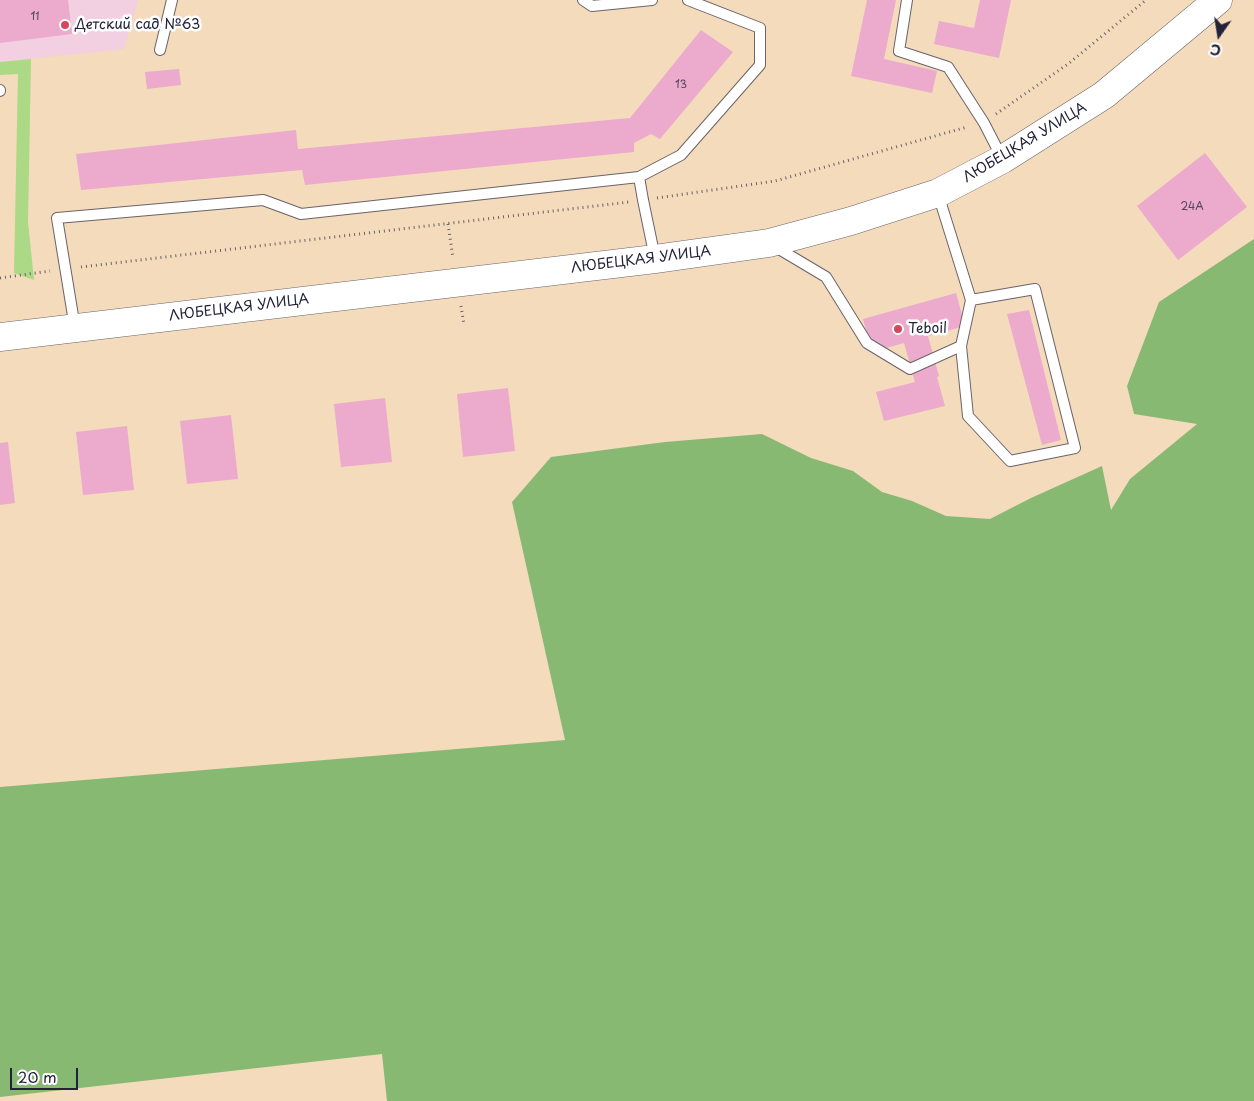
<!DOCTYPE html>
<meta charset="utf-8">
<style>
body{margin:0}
#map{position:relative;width:1254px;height:1101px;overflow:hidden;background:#f3dbbc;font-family:"Playpen Sans",sans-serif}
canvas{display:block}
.north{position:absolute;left:1194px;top:10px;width:50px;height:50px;-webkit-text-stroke:4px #fff;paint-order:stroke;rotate:193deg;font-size:14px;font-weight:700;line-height:20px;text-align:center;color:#22223b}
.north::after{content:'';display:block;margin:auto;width:18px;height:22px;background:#22223b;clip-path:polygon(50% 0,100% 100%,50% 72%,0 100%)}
.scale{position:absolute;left:10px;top:1068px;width:68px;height:22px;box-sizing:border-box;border:2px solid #22223b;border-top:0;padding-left:6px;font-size:15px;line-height:18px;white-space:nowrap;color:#22223b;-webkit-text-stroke:4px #fff;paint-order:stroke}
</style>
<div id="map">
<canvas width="1254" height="1101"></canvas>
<div class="north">С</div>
<div class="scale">20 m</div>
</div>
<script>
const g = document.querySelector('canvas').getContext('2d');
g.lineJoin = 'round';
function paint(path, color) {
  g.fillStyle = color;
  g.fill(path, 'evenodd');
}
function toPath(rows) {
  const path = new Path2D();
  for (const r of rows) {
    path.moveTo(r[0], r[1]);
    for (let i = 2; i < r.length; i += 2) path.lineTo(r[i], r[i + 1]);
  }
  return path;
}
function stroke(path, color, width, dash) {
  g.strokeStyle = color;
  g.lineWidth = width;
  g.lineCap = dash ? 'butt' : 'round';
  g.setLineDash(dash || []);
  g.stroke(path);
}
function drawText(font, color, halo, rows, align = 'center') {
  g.font = font + ' "Playpen Sans",sans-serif';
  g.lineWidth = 5;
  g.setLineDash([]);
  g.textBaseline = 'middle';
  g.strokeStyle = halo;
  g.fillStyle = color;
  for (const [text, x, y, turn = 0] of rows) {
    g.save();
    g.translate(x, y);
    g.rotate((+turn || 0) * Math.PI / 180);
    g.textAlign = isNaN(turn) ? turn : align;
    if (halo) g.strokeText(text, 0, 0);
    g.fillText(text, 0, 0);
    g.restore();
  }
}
const built = toPath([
 [0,0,138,0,124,49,0,62]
]);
const green = toPath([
 [31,59,28,222,34,280,14,273,18,74,0,75,0,62]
]);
const forest = toPath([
 [1254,239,1254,1101,387,1101,382,1054,0,1097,0,787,565,740,512,502,551,457,665,442,762,434,811,458,853,471,882,492,912,501,946,516,990,519,1031,498,1102,466,1111,510,1130,479,1197,424,1134,414,1127,386,1159,302]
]);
const building = toPath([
 [0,0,68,0,72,34,0,43],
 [867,0,896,0,884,59,937,71,932,93,851,76],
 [980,0,1011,0,999,58,934,44,939,21,974,28],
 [701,30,733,52,660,139,651,134,634,143,634,152,305,185,302,170,81,190,76,154,296,130,298,149,630,118],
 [179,69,181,85,147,89,145,72],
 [1205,153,1247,207,1178,260,1137,206],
 [956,293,965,326,928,336,939,376,937,377,945,406,884,421,876,392,915,382,904,343,872,352,863,319],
 [1029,310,1061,440,1042,445,1007,314],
 [508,388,515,451,463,457,457,394],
 [385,398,392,462,341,467,334,404],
 [231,415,238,479,187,484,180,421],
 [127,426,134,490,83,495,76,432],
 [8,442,15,503,0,505,0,443]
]);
const path = toPath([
 [996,114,1068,64,1146,0],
 [657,198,775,181,967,127],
 [448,224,453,258],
 [81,267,629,202],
 [0,278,50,271],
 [461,306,464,325]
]);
const lane = toPath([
 [583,0,592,6,652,0],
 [907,0,899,51,948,67,984,123,1002,158],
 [160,50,172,0],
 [0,90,0,91],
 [774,246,826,277,867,343,910,369,961,346,971,300,938,194],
 [655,258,643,200,639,177,681,155,760,65,760,28,688,0],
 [75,328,57,218,263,200,301,214,639,177],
 [961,346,968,416,1010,461,1075,448,1035,289,971,300]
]);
const secondary = toPath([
 [0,337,655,259,769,243,851,221,938,193,1003,159,1104,95,1218,0]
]);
const markers = [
 [65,25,5,"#d1495b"],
 [898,329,5,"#d1495b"]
];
const numberNames = [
 ["11",35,17],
 ["13",681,85],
 ["24А",1192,207]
];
const poiNames = [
 ["Детский сад №63",75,25],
 ["Teboil",908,329]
];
const streetNames = [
 ["ЛЮБЕЦКАЯ УЛИЦА",1025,143,-31],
 ["ЛЮБЕЦКАЯ УЛИЦА",641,260,-7],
 ["ЛЮБЕЦКАЯ УЛИЦА",239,308,-7]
];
paint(built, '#f2cfe1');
paint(green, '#abd986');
paint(forest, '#88b973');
paint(building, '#ecabcc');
stroke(lane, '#6b6368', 12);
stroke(secondary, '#6b6368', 29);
stroke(path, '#6b6368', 3, [1, 4]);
stroke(lane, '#fff', 10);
stroke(secondary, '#fff', 28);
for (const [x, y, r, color] of markers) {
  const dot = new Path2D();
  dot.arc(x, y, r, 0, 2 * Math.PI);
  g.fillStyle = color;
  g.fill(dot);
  stroke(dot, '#fff', 2);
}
drawText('11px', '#54445f', null, numberNames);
drawText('14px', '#22223b', '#fff', poiNames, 'left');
drawText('14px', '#22223b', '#fff', streetNames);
</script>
